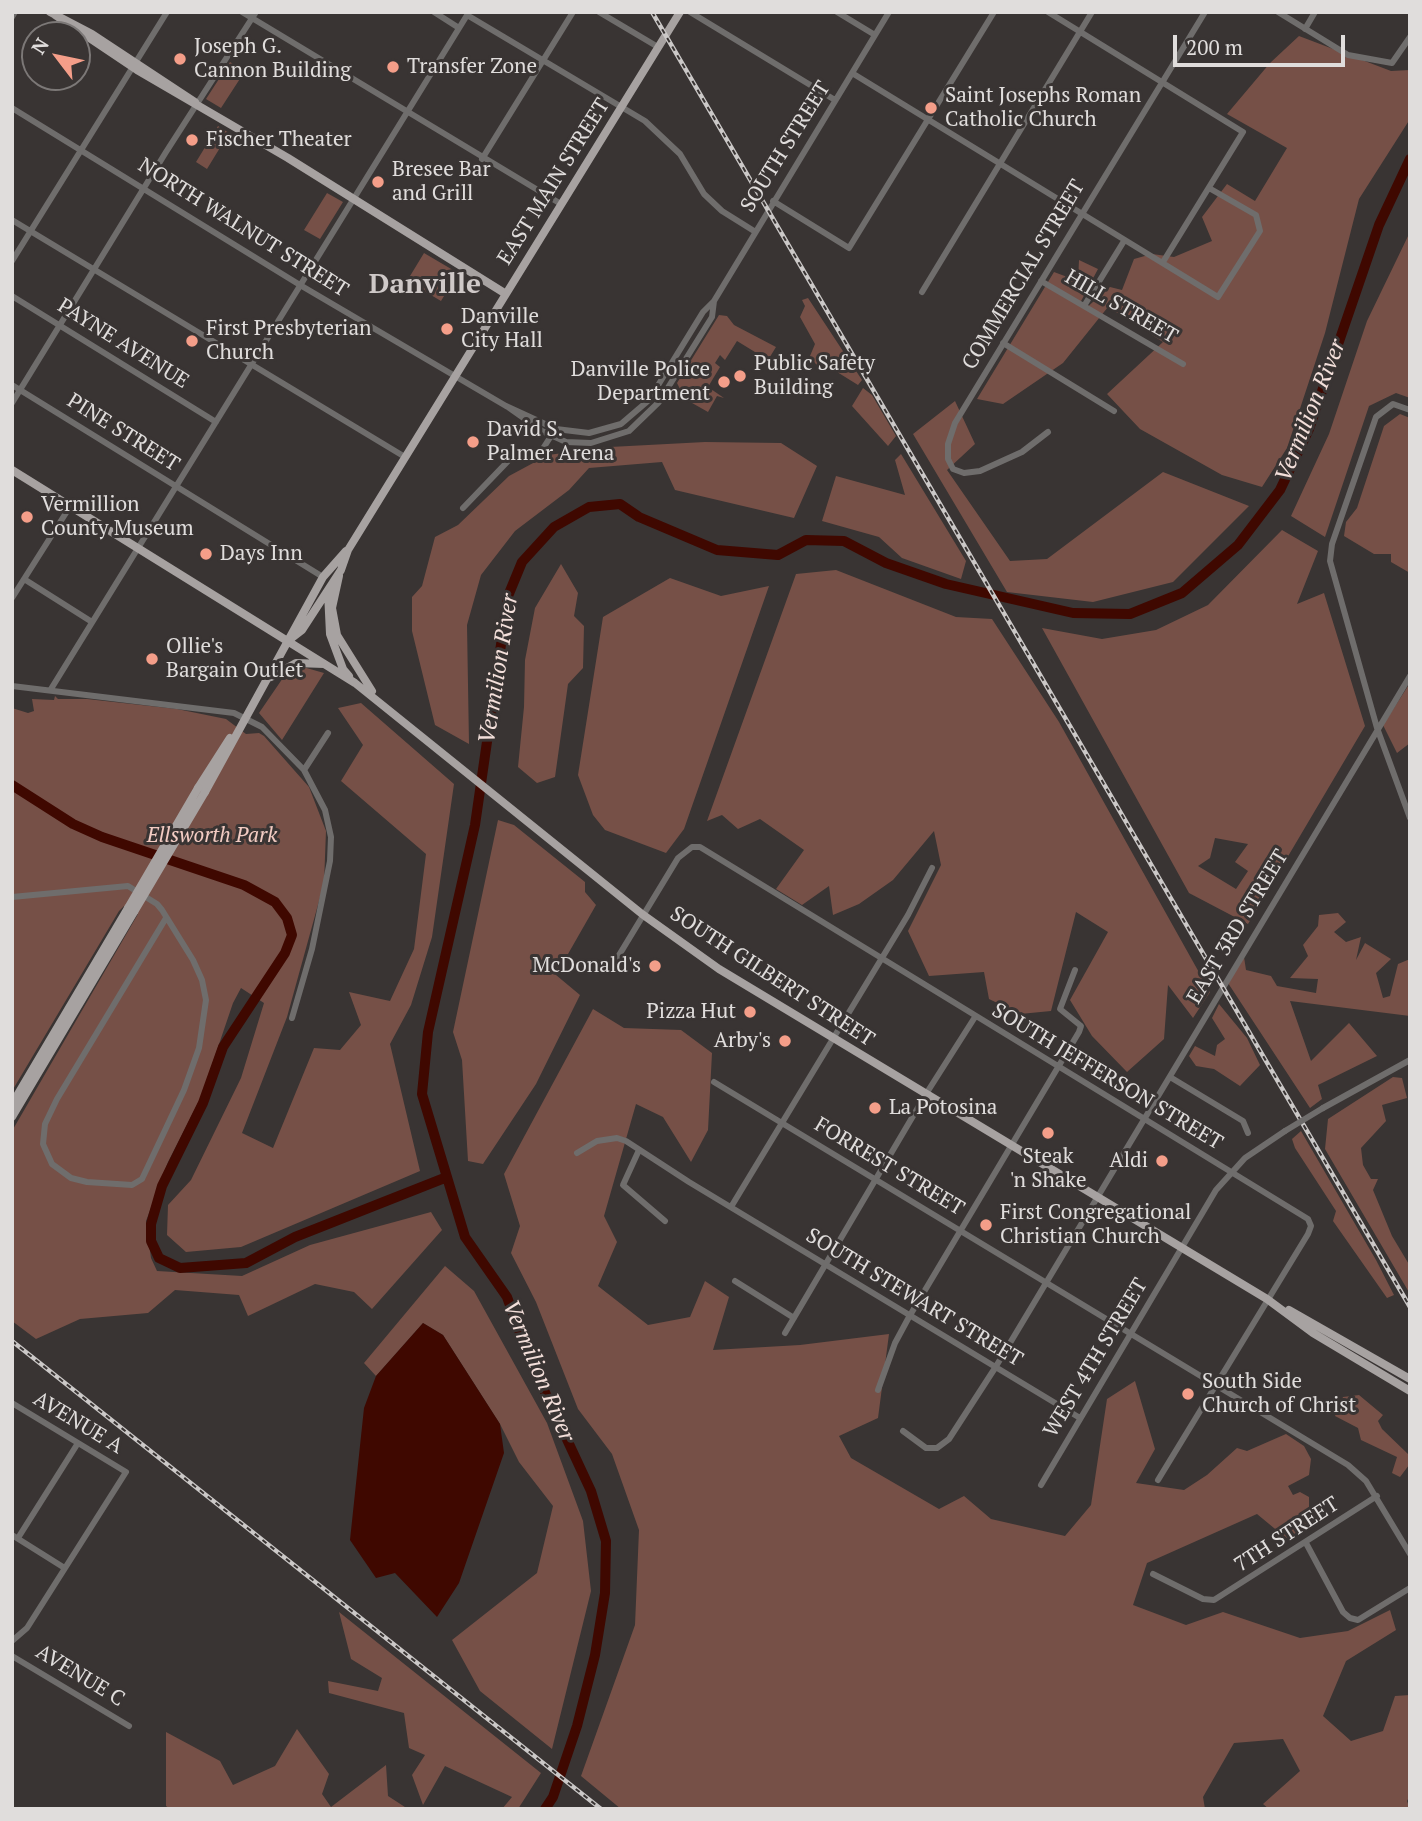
<!DOCTYPE html>
<style>
body{margin:0}
#map{position:relative;width:1422px;height:1821px;overflow:hidden;background:#393433;font-family:"PT Serif",serif}
canvas{display:block}
.frame{position:absolute;inset:0;border:14px solid #e0dddc;pointer-events:none}
.north{position:absolute;left:21px;top:21px;width:70px;height:70px;box-sizing:border-box;background:#393433;border:2px solid #7c7877;border-radius:50%;rotate:302deg;font-size:19px;font-weight:700;line-height:28px;text-align:center;color:#e0dddc}
.north::after{content:'';display:block;margin:auto;width:24px;height:32px;background:#f49e89;clip-path:polygon(50% 0,100% 100%,50% 72%,0 100%)}
.scale{position:absolute;left:1173px;top:35px;width:172px;height:32px;box-sizing:border-box;border:4px solid #e0dddc;border-top:0;padding-left:9px;font-size:21px;line-height:24px;white-space:nowrap;color:#e0dddc;-webkit-text-stroke:5px #393433;paint-order:stroke}
</style>
<div id="map">
<canvas width="1422" height="1821"></canvas>
<div class="frame"></div>
<div class="north">N</div>
<div class="scale">200 m</div>
</div>
<script>
const g = document.querySelector('canvas').getContext('2d');
g.lineJoin = 'round';
function paint(path, color) {
  g.fillStyle = color;
  g.fill(path, 'evenodd');
}
function toPath(rows) {
  const path = new Path2D();
  for (const r of rows) {
    path.moveTo(r[0], r[1]);
    for (let i = 2; i < r.length; i += 2) path.lineTo(r[i], r[i + 1]);
  }
  return path;
}
function stroke(path, color, width, dash) {
  g.strokeStyle = color;
  g.lineWidth = width;
  g.lineCap = dash ? 'butt' : 'round';
  g.setLineDash(dash || []);
  g.stroke(path);
}
function drawText(font, color, halo, rows, align = 'center') {
  g.font = font + ' "PT Serif",serif';
  g.lineWidth = 6;
  g.setLineDash([]);
  g.textBaseline = 'middle';
  g.strokeStyle = halo;
  g.fillStyle = color;
  for (const [text, x, y, turn = 0] of rows) {
    g.save();
    g.translate(x, y);
    g.rotate((+turn || 0) * Math.PI / 180);
    g.textAlign = isNaN(turn) ? turn : align;
    if (halo) g.strokeText(text, 0, 0);
    g.fillText(text, 0, 0);
    g.restore();
  }
}
const green = toPath([
 [1299,36,1391,71,1410,70,1410,119,1359,199,1325,333,1287,448,1262,487,1222,475,1140,429,1107,394,1163,342,1108,307,1063,363,1003,404,977,399,1054,272,1078,281,1079,260,1098,269,1079,305,1085,309,1110,287,1122,290,1134,259,1152,254,1174,257,1212,241,1202,217,1227,184,1255,201,1287,148,1227,114,1270,63],
 [230,62,245,71,221,108,206,99],
 [218,126,229,133,207,169,196,162],
 [327,193,343,202,320,239,304,230],
 [1410,232,1410,398,1396,393,1369,406,1325,537,1291,516,1329,434,1367,321],
 [424,253,458,273,441,301,407,281],
 [808,298,862,380,858,385,821,362,818,367,810,356,815,344,800,317,805,306,802,300],
 [719,315,727,316,734,325,776,347,768,360,737,341,725,360,720,355,715,363,720,367,708,387,724,398,717,396,708,412,685,399,677,383],
 [863,388,872,395,896,436,888,446,852,406],
 [955,401,975,444,947,470,1010,561,1047,559,1163,472,1249,506,1173,582,1093,602,1007,592,913,434],
 [1400,414,1410,418,1410,573,1391,562,1391,554,1374,554,1344,536,1346,522,1357,508,1384,426],
 [705,442,781,443,817,466,794,518,675,490,662,462,589,468,569,490,515,531,481,575,467,625,469,744,435,725,412,631,412,597,422,586,435,537,458,525,509,476,548,455,610,447],
 [901,454,966,561,961,579,902,558,879,537,822,521,836,476,905,495,895,460],
 [1282,530,1318,551,1297,604,1324,593,1365,726,1248,924,1189,893,1042,628,1102,639,1156,630,1208,605],
 [1215,838,1248,844,1235,862,1248,871,1236,889,1198,866,1210,858],
 [561,564,578,593,574,616,584,626,583,668,568,684,555,777,537,783,518,767,524,707,525,660,535,608],
 [836,570,956,617,992,619,1059,722,1210,992,1193,1018,1168,985,1164,1039,1127,1072,1092,1036,1070,1000,1108,932,1076,912,1051,1011,1020,1014,989,999,984,972,929,976,908,931,941,865,934,831,893,880,859,904,833,915,829,886,802,905,776,889,804,850,760,819,738,829,722,815,707,821,796,574],
 [670,578,721,596,769,586,684,829,666,853,605,830,593,815,578,775,603,617],
 [303,667,324,673,282,740,259,713,287,672],
 [1410,683,1410,743,1397,753,1383,725],
 [55,696,58,699,87,699,177,709,226,719,246,734,259,733,264,736,309,787,326,831,324,883,287,1017,242,1133,273,1148,314,1048,340,1050,361,1025,349,992,390,1001,414,949,426,854,341,781,363,745,338,708,361,703,454,784,432,937,411,1005,390,1044,420,1171,241,1247,186,1252,167,1235,168,1205,191,1180,241,1078,264,1003,241,988,233,1003,201,1097,168,1162,146,1221,151,1258,157,1271,242,1276,310,1245,431,1212,442,1230,372,1309,354,1292,315,1284,248,1316,239,1295,175,1290,148,1313,80,1319,36,1339,12,1321,12,1131,138,914,124,906,119,911,12,1091,12,708,28,713,34,711,32,699,54,700],
 [498,820,514,825,585,882,585,892,596,905,556,975,580,995,536,1084,483,1164,468,1161,462,1060,453,1032],
 [1338,913,1346,922,1334,932,1346,942,1361,937,1356,960,1365,943,1391,959,1376,973,1383,998,1390,996,1398,964,1410,959,1410,1016,1290,1001,1311,1061,1349,1023,1377,1056,1318,1085,1322,1099,1310,1108,1228,983,1244,957,1246,970,1271,976,1277,986,1316,993,1318,979,1290,978,1308,956,1303,945,1318,926,1319,915],
 [1219,1004,1247,1038,1260,1065,1240,1086,1214,1069,1196,1066,1189,1056,1195,1046,1215,1056,1217,1045,1225,1039,1212,1018],
 [593,1009,624,1028,681,1030,712,1053,708,1130,691,1162,663,1117,636,1104,604,1216,617,1242,598,1286,648,1325,690,1317,705,1281,729,1297,713,1350,800,1345,889,1334,878,1418,839,1436,851,1458,939,1509,964,1496,991,1519,1065,1536,1091,1505,1107,1399,1135,1381,1155,1449,1136,1483,1184,1490,1207,1475,1237,1448,1247,1451,1286,1434,1304,1446,1311,1459,1309,1475,1288,1486,1293,1495,1300,1492,1309,1497,1309,1528,1286,1538,1257,1514,1147,1563,1133,1605,1186,1625,1223,1612,1300,1638,1348,1631,1390,1610,1396,1630,1346,1661,1323,1716,1351,1741,1383,1731,1395,1696,1410,1695,1410,1795,1407,1801,1410,1809,1269,1809,1263,1804,1300,1771,1283,1739,1234,1743,1203,1797,1205,1809,621,1809,581,1776,635,1625,639,1530,612,1454,578,1409,536,1302,511,1253,520,1226,504,1174],
 [1393,1077,1402,1078,1407,1098,1382,1105,1386,1121,1361,1148,1363,1165,1371,1179,1378,1179,1373,1190,1392,1236,1410,1266,1410,1294,1325,1149,1328,1119],
 [1301,1131,1376,1260,1394,1295,1387,1298,1333,1221,1336,1211,1295,1148,1292,1139],
 [445,1266,474,1291,547,1423,583,1521,591,1591,552,1749,480,1691,452,1640,537,1573,553,1506,519,1462,500,1424,443,1335,423,1323,376,1376,364,1363],
 [1359,1395,1383,1415,1378,1421,1382,1429,1408,1454,1409,1465,1400,1477,1392,1473,1397,1457,1361,1440,1358,1428,1335,1416,1343,1397],
 [339,1612,541,1773,518,1809,502,1809,512,1797,445,1766,423,1805,412,1775,425,1755,409,1748,404,1713,329,1693,328,1681,378,1691,382,1678,351,1659],
 [297,1729,329,1774,322,1794,331,1807,386,1765,388,1796,408,1809,170,1809,166,1806,166,1732,220,1761,233,1785,275,1766]
]);
const water = toPath([
 [423,1323,443,1335,500,1424,504,1453,459,1583,437,1617,395,1573,376,1578,350,1540,364,1408,376,1376]
]);
const river = toPath([
 [12,785,73,824,102,837,244,885,275,902,287,918,292,935,285,953,223,1047,203,1103,162,1186,151,1224,151,1241,159,1258,180,1268,246,1263,295,1237,447,1177],
 [545,1809,553,1797,577,1726,595,1655,605,1593,606,1541,591,1491,529,1358,507,1297,465,1237,422,1094,428,1032,475,825,508,596,522,562,554,527,589,507,620,504,639,517,717,550,778,555,806,540,844,541,886,563,946,584,1073,613,1130,614,1182,593,1238,545,1280,490,1309,429,1379,225,1410,159]
]);
const minor = toPath([
 [242,12,561,204],
 [434,12,459,28],
 [599,12,658,47],
 [690,12,835,100],
 [837,12,875,35],
 [1048,12,1243,132,1163,262],
 [1278,12,1348,55,1392,63,1410,37],
 [467,15,645,121,680,154,704,194,722,211,754,231],
 [12,17,15,12],
 [1305,29,1315,12],
 [852,73,1218,297,1260,231,1256,215,1209,188],
 [12,108,300,285,506,406,556,429,589,433,621,424,649,400,703,312,714,301,889,12],
 [482,159,573,12],
 [773,201,849,248,994,12],
 [12,220,405,457],
 [12,261,167,12],
 [1041,281,1183,364],
 [922,292,1092,12],
 [12,296,216,422],
 [1084,306,1124,241],
 [1003,343,1114,411],
 [12,385,323,577],
 [12,403,166,152,256,12],
 [508,407,542,431,566,442,591,443,629,431,659,402,712,317,714,301],
 [1410,410,1393,404,1376,417,1332,544,1330,561,1377,728,1410,818],
 [1048,432,1022,452,980,471,964,473,953,469,948,459,948,444,955,423,1205,12],
 [463,508,511,458,542,450,551,436],
 [24,579,92,622],
 [12,598,71,505],
 [12,686,234,713,262,727,304,770,325,810,331,837,330,861,312,949,292,1018],
 [51,689,469,12],
 [304,770,328,733],
 [12,897,128,886,157,904,162,910,193,960,202,980,206,1000,199,1048,184,1090,142,1179,132,1185,87,1182,71,1178,52,1164,43,1144,45,1124,57,1099,166,918],
 [610,970,678,858,692,847,700,847,1308,1219,1311,1226,1308,1234,1158,1480],
 [1170,1077,1243,1121,1248,1133],
 [714,1082,1348,1465,1366,1481,1410,1554],
 [1323,1108,1410,1060],
 [639,1150,623,1185,665,1221],
 [577,1153,597,1141,617,1138,626,1141,689,1182,1080,1418],
 [731,1207,908,915,932,868],
 [735,1281,794,1318],
 [785,1333,926,1094,975,1017],
 [878,1390,895,1343,909,1317,1079,1032,1081,1026,1060,1009,1075,970],
 [12,1403,126,1472,27,1628,12,1641],
 [903,1431,926,1448,937,1448,949,1439,995,1368,1410,676],
 [1041,1485,1216,1190,1245,1158,1285,1131],
 [12,1535,63,1567],
 [18,1538,78,1443],
 [1306,1543,1343,1612,1350,1618,1358,1620,1410,1588],
 [1153,1574,1203,1599,1214,1600,1377,1496],
 [12,1656,129,1726]
]);
const major = toPath([
 [50,12,92,34,195,102],
 [55,15,137,70,288,158,506,294],
 [12,470,355,683,642,914,719,969,1267,1299,1313,1333,1410,1391],
 [339,576,332,608,337,635,372,691],
 [328,592,330,634,343,669,349,676],
 [289,640,302,630,341,570,348,550,680,12],
 [271,677,296,663,324,664],
 [198,788,230,738],
 [205,792,323,577,346,551],
 [12,1104,128,908],
 [12,1117,134,912],
 [1289,1310,1410,1379]
]);
const rail = toPath([
 [652,12,1410,1307],
 [12,1341,601,1809]
]);
const minorBridge = toPath([
 [1285,1131,1323,1108]
]);
const majorBridge = toPath([
 [128,908,198,788],
 [134,912,205,792]
]);
const markers = [
 [180,59,7,"#f49e89"],
 [393,67,7,"#f49e89"],
 [931,108,7,"#f49e89"],
 [192,140,7,"#f49e89"],
 [378,182,7,"#f49e89"],
 [447,329,7,"#f49e89"],
 [192,341,7,"#f49e89"],
 [740,376,7,"#f49e89"],
 [724,382,7,"#f49e89"],
 [473,442,7,"#f49e89"],
 [27,517,7,"#f49e89"],
 [206,554,7,"#f49e89"],
 [152,659,7,"#f49e89"],
 [655,966,7,"#f49e89"],
 [750,1012,7,"#f49e89"],
 [785,1041,7,"#f49e89"],
 [875,1108,7,"#f49e89"],
 [1048,1133,7,"#f49e89"],
 [1162,1161,7,"#f49e89"],
 [986,1225,7,"#f49e89"],
 [1188,1394,7,"#f49e89"]
];
const poiNames = [
 ["Joseph G.",194,47],
 ["Cannon Building",194,71],
 ["Transfer Zone",407,67],
 ["Saint Josephs Roman",945,96],
 ["Catholic Church",945,120],
 ["Fischer Theater",206,140],
 ["Bresee Bar",392,170],
 ["and Grill",392,194],
 ["Danville",461,317],
 ["City Hall",461,341],
 ["First Presbyterian",206,329],
 ["Church",206,353],
 ["Public Safety",754,364],
 ["Building",754,388],
 ["Danville Police",710,370,"right"],
 ["Department",710,394,"right"],
 ["David S.",487,430],
 ["Palmer Arena",487,454],
 ["Vermillion",41,505],
 ["County Museum",41,529],
 ["Days Inn",220,554],
 ["Ollie's",166,647],
 ["Bargain Outlet",166,671],
 ["McDonald's",641,966,"right"],
 ["Pizza Hut",736,1012,"right"],
 ["Arby's",771,1041,"right"],
 ["La Potosina",889,1108],
 ["Steak",1048,1157,"center"],
 ["'n Shake",1048,1181,"center"],
 ["Aldi",1148,1161,"right"],
 ["First Congregational",1000,1213],
 ["Christian Church",1000,1237],
 ["South Side",1202,1382],
 ["Church of Christ",1202,1406]
];
const streetNames = [
 ["SOUTH STREET",786,147,-58],
 ["EAST MAIN STREET",554,182,-58],
 ["NORTH WALNUT STREET",243,228,32],
 ["COMMERCIAL STREET",1024,275,-59],
 ["HILL STREET",1121,307,30],
 ["PAYNE AVENUE",123,344,32],
 ["PINE STREET",123,433,32],
 ["EAST 3RD STREET",1238,927,-59],
 ["SOUTH GILBERT STREET",772,977,33],
 ["SOUTH JEFFERSON STREET",1107,1077,31],
 ["FORREST STREET",889,1167,31],
 ["SOUTH STEWART STREET",914,1298,31],
 ["WEST 4TH STREET",1096,1358,-59],
 ["AVENUE A",78,1423,31],
 ["7TH STREET",1287,1535,-33],
 ["AVENUE C",80,1676,31]
];
const parkNames = [
 ["Ellsworth Park",212,836]
];
const waterNames = [
 ["Vermilion River",1311,411,-68],
 ["Vermilion River",499,669,-81],
 ["Vermilion River",538,1371,67]
];
const districtNames = [
 ["Danville",425,285]
];
paint(green, '#765047');
paint(water, '#3f0800');
stroke(river, '#3f0800', 10);
stroke(minor, '#6f6d6c', 6);
stroke(major, '#a7a2a1', 8);
stroke(rail, '#cbc8c7', 4.5);
stroke(rail, '#393433', 2, [5]);
stroke(minorBridge, '#6f6d6c', 6);
stroke(majorBridge, '#a7a2a1', 8);
for (const [x, y, r, color] of markers) {
  const dot = new Path2D();
  dot.arc(x, y, r, 0, 2 * Math.PI);
  g.fillStyle = color;
  g.fill(dot);
  stroke(dot, '#393433', 2.5);
}
drawText('21px', '#e0dddc', '#393433', poiNames, 'left');
drawText('21px', '#e0dddc', '#393433', streetNames);
drawText('italic 21px', '#f3ccc3', '#393433', parkNames);
drawText('italic 23px', '#f3dfda', '#393433', waterNames);
drawText('bold 28px', '#cfc9c8', '#393433', districtNames);
</script>
